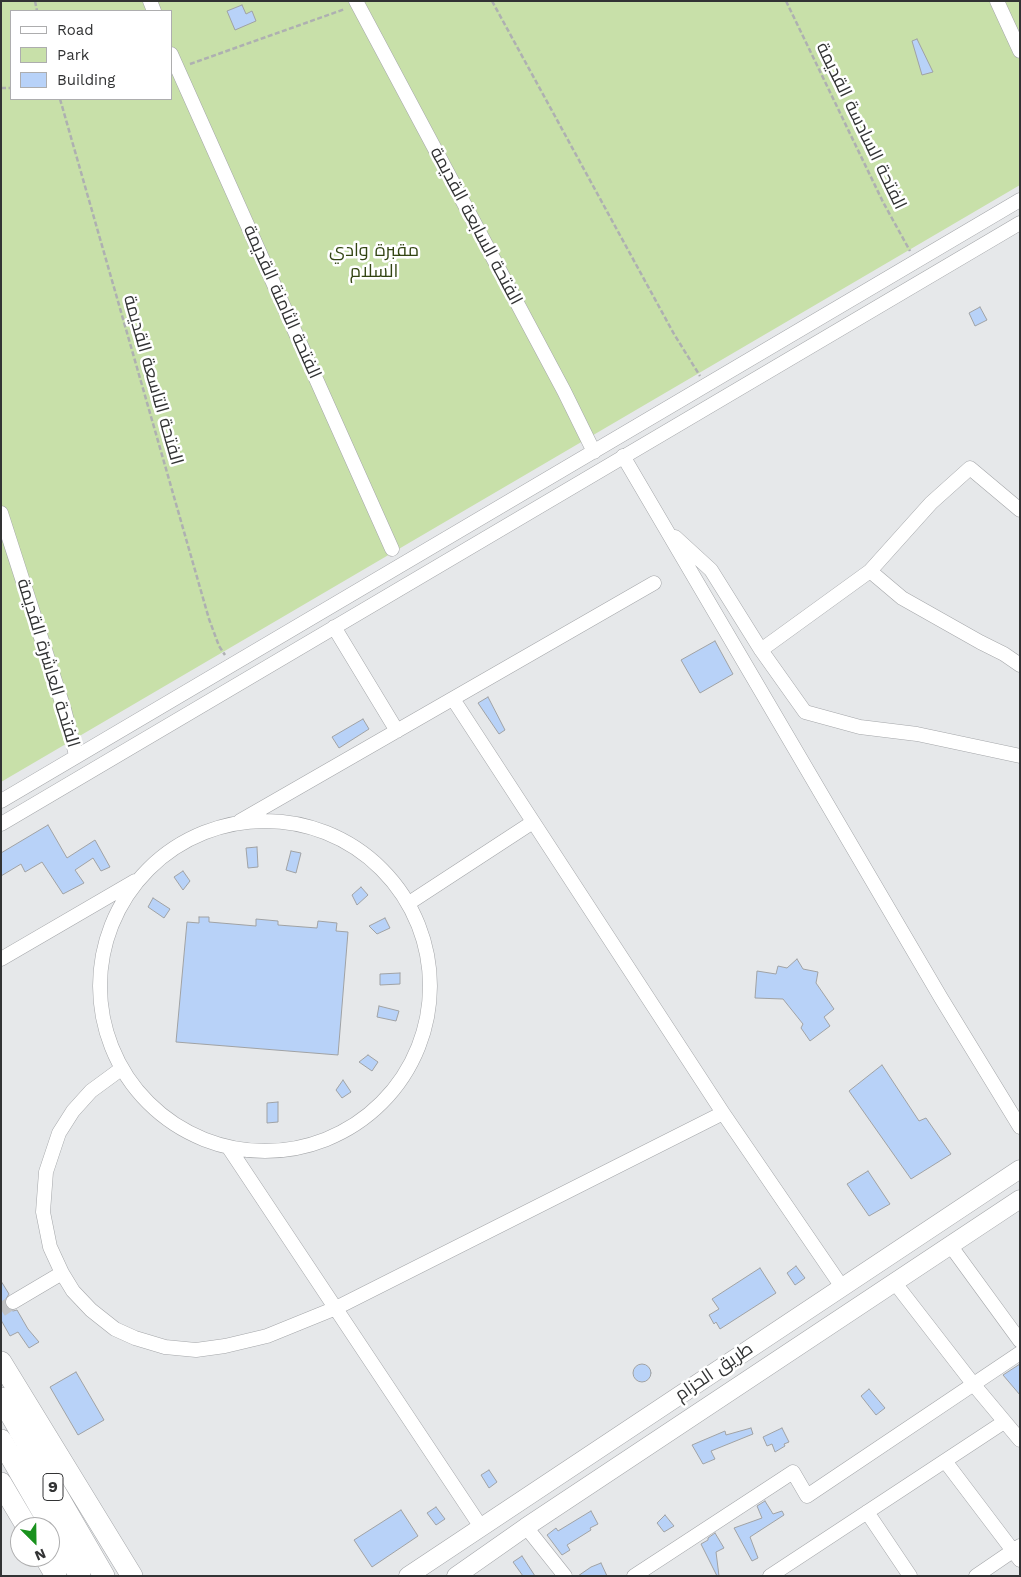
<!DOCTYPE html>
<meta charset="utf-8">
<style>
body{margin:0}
#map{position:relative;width:1021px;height:1577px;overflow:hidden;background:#e6e8ea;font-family:"Work Sans",sans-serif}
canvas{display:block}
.frame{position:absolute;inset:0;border:2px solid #323334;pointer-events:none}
.legend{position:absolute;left:10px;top:10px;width:162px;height:90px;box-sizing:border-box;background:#fff;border:1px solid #adadae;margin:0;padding:6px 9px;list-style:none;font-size:15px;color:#323334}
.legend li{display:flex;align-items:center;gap:10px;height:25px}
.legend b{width:25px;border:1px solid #adadae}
.north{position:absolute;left:10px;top:1517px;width:50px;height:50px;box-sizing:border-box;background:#fff;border:1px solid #adadae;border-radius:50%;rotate:157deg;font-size:14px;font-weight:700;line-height:20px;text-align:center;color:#323334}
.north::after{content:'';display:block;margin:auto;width:18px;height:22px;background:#19911d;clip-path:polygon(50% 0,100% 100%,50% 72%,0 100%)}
</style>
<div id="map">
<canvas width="1021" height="1577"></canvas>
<div class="frame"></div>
<ul class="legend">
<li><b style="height:6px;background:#fff"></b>Road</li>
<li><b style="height:14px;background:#c8e0a9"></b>Park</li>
<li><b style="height:14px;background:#b8d2f8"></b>Building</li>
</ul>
<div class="north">N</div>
</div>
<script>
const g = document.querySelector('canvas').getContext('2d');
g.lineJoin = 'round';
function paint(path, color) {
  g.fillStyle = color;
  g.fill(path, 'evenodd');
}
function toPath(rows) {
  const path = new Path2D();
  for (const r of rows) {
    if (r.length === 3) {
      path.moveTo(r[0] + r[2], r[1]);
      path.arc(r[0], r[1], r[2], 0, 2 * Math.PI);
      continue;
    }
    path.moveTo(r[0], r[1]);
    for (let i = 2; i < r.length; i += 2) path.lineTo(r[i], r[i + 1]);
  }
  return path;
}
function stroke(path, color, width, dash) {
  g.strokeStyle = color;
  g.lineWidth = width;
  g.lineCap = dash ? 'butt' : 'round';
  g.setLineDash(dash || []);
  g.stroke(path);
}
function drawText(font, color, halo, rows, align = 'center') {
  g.font = font + ' "Work Sans",Cairo,sans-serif';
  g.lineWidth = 5;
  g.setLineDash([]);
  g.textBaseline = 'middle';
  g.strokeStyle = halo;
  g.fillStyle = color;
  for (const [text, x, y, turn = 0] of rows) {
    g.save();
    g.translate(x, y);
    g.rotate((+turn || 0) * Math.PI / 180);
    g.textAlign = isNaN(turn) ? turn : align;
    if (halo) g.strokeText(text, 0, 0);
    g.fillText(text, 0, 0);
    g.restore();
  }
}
const green = toPath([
 [1,1,1020,1,1020,185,1,782],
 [11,11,171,11,171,99,11,99]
]);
const building = toPath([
 [242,5,246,14,252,11,256,21,235,30,227,11,242,5],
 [917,39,933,72,922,75,912,41,917,39],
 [980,307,987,320,975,326,969,313,980,307],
 [715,641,733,674,700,693,681,660,715,641],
 [488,697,505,730,499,734,478,703,488,697],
 [363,719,369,729,339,748,332,737,363,719],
 [48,825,67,858,95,840,110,867,101,871,93,858,75,870,84,883,63,894,42,862,25,872,21,864,1,876,1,853,48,825],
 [257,847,258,867,248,868,246,848,257,847],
 [291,851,301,853,296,873,286,870,291,851],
 [183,871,190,881,183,890,174,877,183,871],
 [361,887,368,895,357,905,352,895,361,887],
 [153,898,170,909,164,918,148,907,153,898],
 [199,917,209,917,209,922,256,926,256,919,278,921,278,925,317,928,318,921,337,923,336,931,348,932,338,1055,176,1042,187,922,199,923,199,917],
 [385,918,390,928,377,934,369,926,385,918],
 [797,959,803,969,818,972,816,983,834,1009,824,1017,830,1026,810,1041,801,1028,803,1024,783,999,755,998,757,971,776,974,778,966,787,968,797,959],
 [400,973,400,984,380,985,380,974,400,973],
 [379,1006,399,1011,396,1021,377,1017,379,1006],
 [368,1055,378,1062,372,1071,359,1062,368,1055],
 [882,1065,919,1121,926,1118,951,1154,911,1179,849,1091,882,1065],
 [343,1080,351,1092,342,1098,336,1090,343,1080],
 [278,1102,278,1122,267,1123,267,1103,278,1102],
 [868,1171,890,1204,869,1216,847,1184,868,1171],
 [796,1266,805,1278,795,1285,787,1273,796,1266],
 [760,1268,776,1293,720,1329,716,1322,714,1324,709,1315,719,1309,712,1299,760,1268],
 [1,1281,9,1294,4,1302,6,1307,13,1311,17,1310,28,1329,39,1342,29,1348,18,1332,10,1336,1,1320,1,1281],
 [1020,1364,1020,1395,1003,1375,1020,1364],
 [642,1373,9],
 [76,1372,104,1420,78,1435,50,1387,76,1372],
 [869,1389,885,1408,876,1415,861,1396,869,1389],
 [751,1428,753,1434,711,1451,715,1459,703,1464,692,1445,725,1431,726,1435,751,1428],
 [782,1428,789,1442,784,1444,785,1446,775,1452,772,1444,767,1446,763,1437,782,1428],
 [489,1470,497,1482,489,1488,481,1475,489,1470],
 [765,1501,773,1514,782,1511,784,1515,750,1537,758,1558,752,1561,734,1528,762,1518,757,1506,765,1501],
 [436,1507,445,1519,436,1525,427,1513,436,1507],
 [401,1510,418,1536,372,1567,354,1540,401,1510],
 [591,1511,598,1524,590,1528,591,1530,567,1545,570,1550,562,1555,547,1535,556,1528,558,1531,591,1511],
 [665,1515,674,1526,664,1532,657,1523,665,1515],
 [715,1533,724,1548,716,1552,719,1576,717,1576,701,1544,708,1540,708,1538,715,1533],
 [522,1556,535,1576,523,1576,513,1562,522,1556],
 [601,1563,607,1576,578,1576,591,1567,601,1563]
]);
const minorTunnel = toPath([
 [1,1310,13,1302]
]);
const path = toPath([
 [35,1,37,11],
 [492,1,674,334,700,376],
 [786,1,883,202,910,251],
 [190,64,345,9],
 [1,88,11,88],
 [60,99,209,619,219,646,225,655]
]);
const minor = toPath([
 [150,1,154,11],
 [356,1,564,391,594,452],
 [997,1,1020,51],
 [171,54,392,549],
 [623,456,941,998,1020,1127],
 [1,513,64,709,76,755],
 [675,537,711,570,761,650,805,712,860,727,917,734,1020,756],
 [870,571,902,598,980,642,1004,654,1020,665],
 [334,627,397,731],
 [761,650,870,571,931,503,970,468,1020,510],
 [453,699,723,1113,842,1287],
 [1,801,1020,200],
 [265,986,165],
 [240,821,654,583],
 [1,824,1020,223],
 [409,903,533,822],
 [1,959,135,881],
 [121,1069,91,1091,73,1111,59,1133,46,1172,43,1212,50,1247,62,1273,73,1291,91,1310,115,1329,135,1338,165,1347,196,1350,225,1346,267,1336,336,1308,723,1113],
 [229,1148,481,1527],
 [950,1245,1020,1341],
 [895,1283,974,1385,1020,1440],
 [13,1302,62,1273],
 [945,1461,1020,1560],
 [867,1512,910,1576],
 [526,1527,565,1576],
 [634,1576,793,1472,807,1496,1020,1353],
 [770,1576,1004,1422],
 [976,1576,1020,1546]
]);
const major = toPath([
 [408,1576,1020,1169],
 [456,1576,526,1527,1020,1199]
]);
const highway = toPath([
 [1,1362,132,1576],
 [1,1398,104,1576],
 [1,1440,80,1576],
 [1,1483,27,1527],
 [45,1557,56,1576]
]);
const shields = [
 [53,1487,20]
];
const shieldNames = [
 ["9",53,1487]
];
const streetNames = [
 ["الفتحة السادسة القديمة",861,126,64],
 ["الفتحة السابعة القديمة",476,226,62],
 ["الفتحة الثامنة القديمة",282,302,66],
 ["الفتحة التاسعة القديمة",153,380,74],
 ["الفتحة العاشرة القديمة",48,663,73],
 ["طريق الحزام",714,1372,-34]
];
const parkNames = [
 ["مقبرة وادي",374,251],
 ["السلام",374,272]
];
paint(green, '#c8e0a9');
paint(building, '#b8d2f8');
stroke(building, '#a0a2a4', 1);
stroke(minorTunnel, '#c2c4c6', 14, [14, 7]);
stroke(minor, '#a4a6a9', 15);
stroke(major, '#a4a6a9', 19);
stroke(highway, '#a4a6a9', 22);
stroke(path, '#aeb0b1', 2.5, [5, 2.5]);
stroke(minor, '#fff', 14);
stroke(major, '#fff', 18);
stroke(highway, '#fff', 21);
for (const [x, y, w] of shields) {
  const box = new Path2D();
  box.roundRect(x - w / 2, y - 13.5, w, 27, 4);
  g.fillStyle = '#fff';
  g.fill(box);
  stroke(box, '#323334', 1);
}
drawText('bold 16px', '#323334', null, shieldNames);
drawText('18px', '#323334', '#fff', streetNames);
drawText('18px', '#334513', '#fff', parkNames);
</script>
